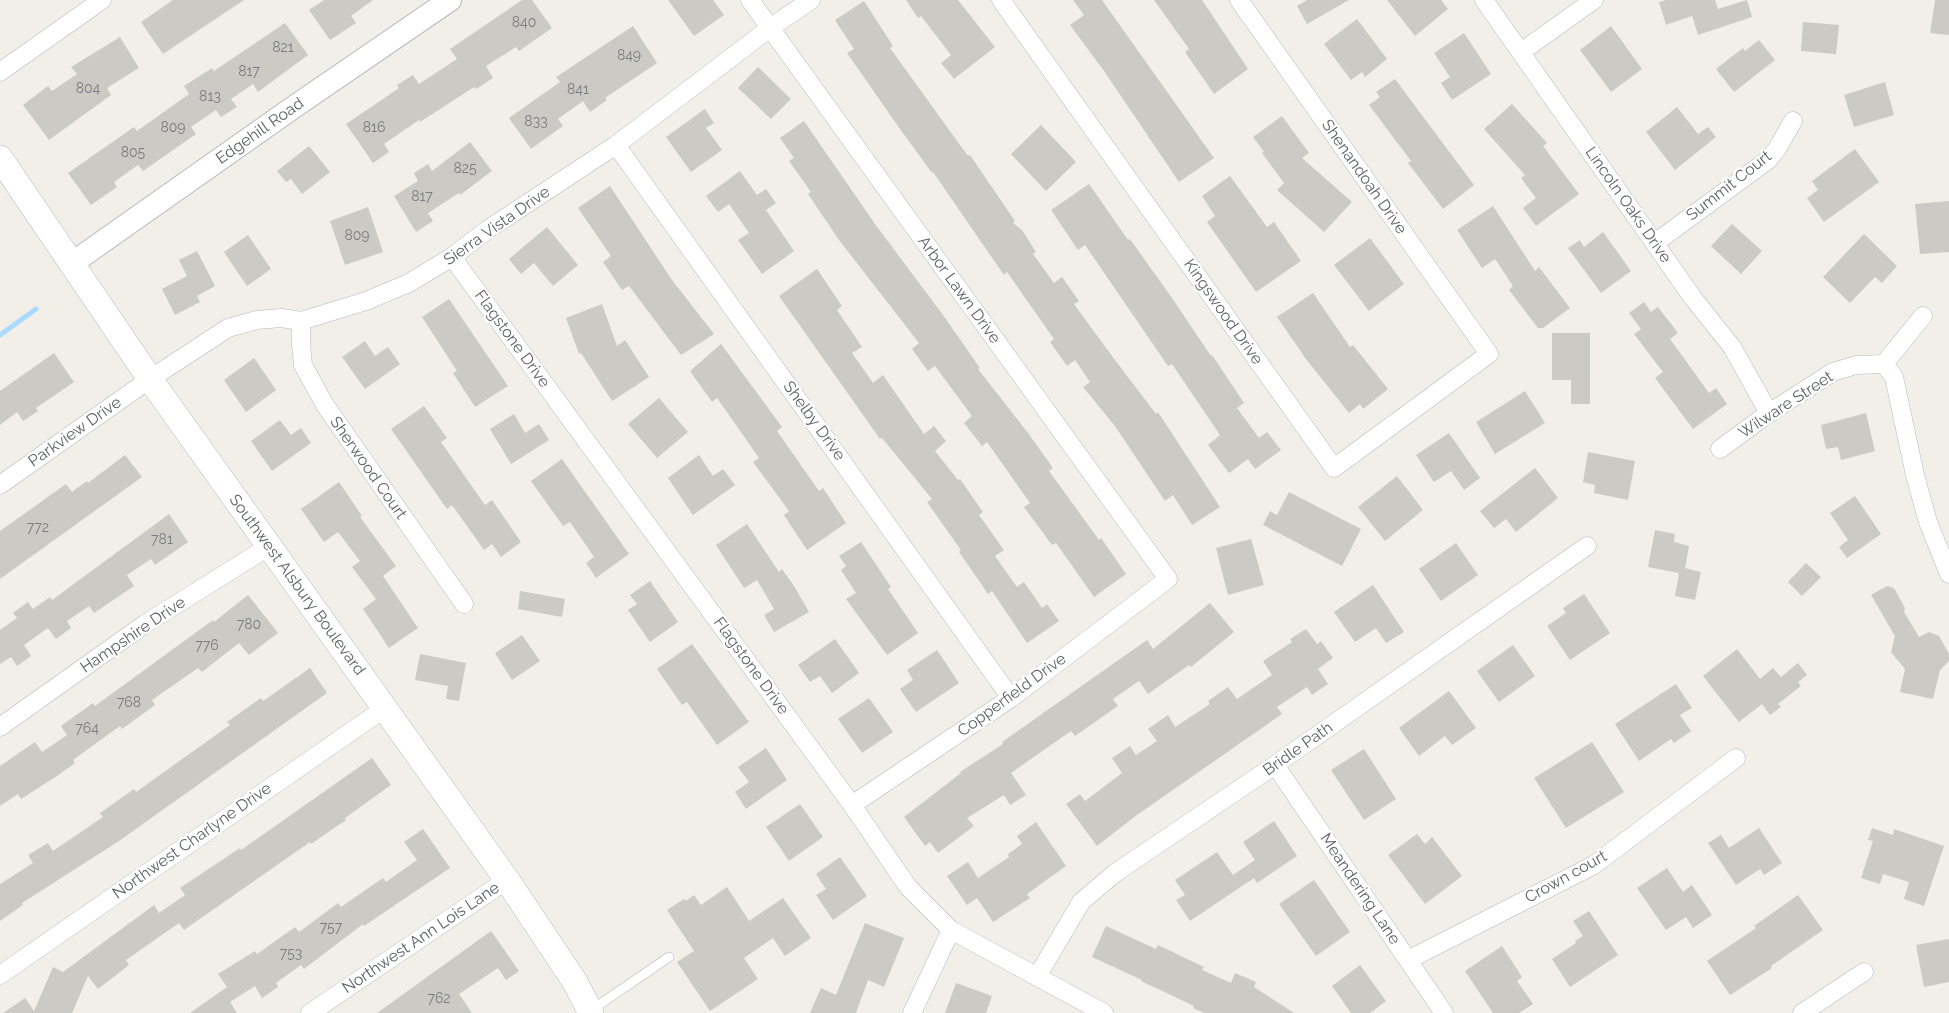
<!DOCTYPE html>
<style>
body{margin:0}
canvas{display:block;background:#f1efe8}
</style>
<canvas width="1949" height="1013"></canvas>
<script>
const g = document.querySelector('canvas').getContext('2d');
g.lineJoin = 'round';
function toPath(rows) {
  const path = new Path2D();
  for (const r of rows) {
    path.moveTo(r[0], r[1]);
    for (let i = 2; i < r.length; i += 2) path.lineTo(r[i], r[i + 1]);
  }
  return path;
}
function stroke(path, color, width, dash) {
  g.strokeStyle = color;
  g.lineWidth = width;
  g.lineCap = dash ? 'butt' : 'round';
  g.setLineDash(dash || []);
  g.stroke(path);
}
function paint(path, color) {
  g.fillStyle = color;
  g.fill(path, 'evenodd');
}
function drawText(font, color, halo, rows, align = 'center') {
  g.font = font + ' Raleway,sans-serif';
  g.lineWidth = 4.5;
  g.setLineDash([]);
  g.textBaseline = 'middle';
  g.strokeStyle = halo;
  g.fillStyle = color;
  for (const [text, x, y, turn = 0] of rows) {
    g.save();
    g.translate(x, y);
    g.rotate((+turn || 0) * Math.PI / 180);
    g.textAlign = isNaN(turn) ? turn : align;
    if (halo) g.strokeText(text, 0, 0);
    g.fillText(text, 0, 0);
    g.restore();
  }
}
const stream = toPath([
 [0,335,36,309]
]);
const building = toPath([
 [173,0,244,0,163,54,141,22],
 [324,0,373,0,351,16,356,23,330,40,309,10],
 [522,0,532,0,552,28,519,51,516,47,486,66,493,78,476,89,474,87,420,122,419,120,384,144,389,152,373,163,346,124,399,88,397,85,413,75,419,84,457,59,450,49],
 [668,0,713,0,724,15,694,36],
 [906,0,958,0,995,47,954,79,941,63,951,55,921,16,918,18],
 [1073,0,1102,0,1214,158,1179,182,1104,71,1070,25,1084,15],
 [1154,0,1202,0,1248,69,1214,94,1185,52,1189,49],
 [1307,0,1349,0,1307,24,1297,6],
 [1387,0,1441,0,1448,9,1415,36],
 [1666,0,1715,0,1718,9,1747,0,1752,17,1698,35,1692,16,1666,25,1659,2],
 [1935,0,1949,0,1949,35,1930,33],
 [864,1,893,46,890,48,968,156,970,155,1015,221,1013,223,1022,230,1036,252,1033,254,1054,283,1062,277,1079,301,1074,304,1112,356,1156,414,1158,412,1220,507,1192,525,1173,495,1165,501,1115,426,1083,387,1090,382,1075,360,1067,366,1050,342,1054,339,1007,272,1004,275,933,172,932,173,900,129,847,53,854,49,835,20],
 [1357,19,1387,59,1365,77,1362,72,1351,80,1324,44],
 [1803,22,1839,25,1836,54,1801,51],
 [285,23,308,55,258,92,253,84,231,99,237,107,221,117,216,110,191,127,196,134,143,171,138,165,114,182,117,187,91,205,68,173,134,127,137,131,189,94,184,86,212,68,214,71],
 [633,26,657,63,605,98,607,100,590,112,583,101,558,119,563,126,531,149,509,118,560,82,556,77],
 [1611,26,1642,69,1611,92,1580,50],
 [1464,33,1491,74,1452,100,1441,83,1450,77,1434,53],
 [120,37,139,68,107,88,111,95,49,140,23,105,48,86,52,91,77,74,71,67],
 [1759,40,1775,60,1734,92,1716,69,1743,48,1745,51],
 [758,67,791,99,771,119,738,88],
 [1395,79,1474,185,1443,209,1408,163,1411,161,1369,105,1380,97,1376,92],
 [1885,82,1894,115,1854,127,1844,95],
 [1512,104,1547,143,1543,146,1579,194,1536,226,1523,208,1536,198,1521,178,1525,175,1484,129],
 [1677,107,1698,134,1708,127,1716,137,1675,170,1646,132],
 [705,109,714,123,706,128,722,150,691,172,666,137],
 [1282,116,1309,153,1302,158,1352,202,1324,232,1277,190,1284,183,1262,153,1264,152,1253,137],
 [804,121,875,224,943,315,980,368,978,369,1028,433,1053,468,1049,471,1099,540,1101,538,1126,574,1094,597,1056,543,1052,545,1024,507,1030,503,987,442,982,446,964,423,972,416,935,366,928,371,912,349,919,343,839,240,808,194,811,192,789,161,794,158,780,138],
 [1041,125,1076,162,1046,191,1011,154],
 [470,142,492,171,460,195,459,193,428,213,433,221,416,232,394,196,418,181,414,173,428,164,432,171],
 [309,146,330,172,302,194,291,179,286,182,277,171],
 [1855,149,1879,182,1824,222,1807,198,1818,190,1812,181],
 [740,171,757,195,766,189,776,203,766,210,794,251,762,274,738,240,749,233,729,204,718,212,706,196],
 [1230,176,1267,227,1274,222,1301,261,1256,292,1207,222,1215,216,1202,196],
 [1089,184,1128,240,1130,239,1172,298,1211,356,1212,355,1244,403,1237,408,1259,438,1267,432,1281,450,1255,469,1248,459,1229,473,1208,445,1220,435,1172,364,1168,366,1085,245,1078,250,1051,210],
 [610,186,672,280,714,334,681,355,629,286,622,290,603,262,611,256,578,208],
 [1949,201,1949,252,1920,254,1915,204],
 [1493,206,1535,271,1539,267,1570,308,1543,328,1538,328,1509,290,1513,286,1495,259,1482,268,1457,230],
 [368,207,383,252,345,265,330,221],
 [1732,224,1762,251,1741,274,1711,246],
 [547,227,578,265,553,286,534,263,521,274,509,259],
 [1603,232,1631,271,1601,293,1568,248,1580,240,1584,247],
 [1864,234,1897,266,1882,283,1875,277,1850,303,1823,277],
 [248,235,271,269,247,286,224,252],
 [1370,238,1404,284,1369,311,1334,265],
 [197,251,215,286,197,296,200,302,175,315,162,289,187,276,179,260],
 [817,269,842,306,837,310,862,347,852,353,873,383,883,375,924,434,934,426,946,441,935,451,958,480,960,479,983,512,979,515,1004,550,995,556,1017,587,1024,582,1042,608,1047,604,1059,621,1027,643,992,591,988,594,959,552,961,550,927,502,932,499,882,438,880,439,779,296],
 [1313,293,1350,347,1353,345,1388,389,1363,409,1360,404,1349,413,1306,359,1277,317],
 [449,299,508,386,475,407,453,373,457,371,422,317],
 [1644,302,1651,312,1658,307,1678,333,1670,339,1709,393,1716,388,1727,404,1693,429,1655,378,1663,372,1634,334,1641,329,1629,313],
 [602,304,617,346,625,340,649,377,612,401,581,353,579,354,566,318],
 [1552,333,1590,333,1590,404,1571,404,1571,380,1552,380],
 [365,341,375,356,388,347,400,364,365,389,342,357],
 [721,344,782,427,777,431,819,491,823,488,846,523,807,550,784,515,789,511,753,462,759,458,717,398,712,402,690,371],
 [54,353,74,382,36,408,38,411,23,421,17,412,0,425,0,391],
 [254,358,276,390,246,412,224,380],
 [1525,391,1545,423,1495,454,1476,422],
 [659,398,688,432,657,458,628,424],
 [424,406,447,438,441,442,485,505,492,500,521,542,501,557,492,544,484,550,452,505,447,509,391,429],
 [1866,413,1875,451,1841,460,1838,447,1826,449,1821,425],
 [514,414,525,433,539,424,549,440,511,464,490,429],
 [280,420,291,435,301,428,311,443,272,471,251,441],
 [1449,433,1480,478,1464,490,1451,471,1434,482,1416,455],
 [1588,452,1635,461,1628,500,1594,493,1595,485,1583,482],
 [125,455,142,477,0,579,0,531,66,484,72,492,87,481,88,483],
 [699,455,713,476,723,469,735,485,693,515,668,478],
 [562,459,629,554,596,578,586,563,594,557,570,522,563,526,531,481],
 [1535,468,1558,498,1516,532,1506,519,1494,528,1480,511],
 [1397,476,1423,510,1385,541,1358,507],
 [339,482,362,516,360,517,396,566,383,576,418,628,389,648,363,609,376,599,352,567,360,561,338,532,324,542,301,509],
 [1289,492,1361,529,1342,566,1263,525,1270,511,1277,515],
 [1855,496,1881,534,1847,558,1839,547,1848,540,1830,513],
 [169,514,188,542,155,565,151,559,127,575,134,586,94,613,89,606,67,621,71,628,56,639,48,628,24,645,31,656,17,666,11,657,0,664,0,630,17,618,13,613,28,602,33,609,50,597,52,600],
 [747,524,779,572,782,569,794,586,809,612,774,632,764,615,774,609,757,580,744,588,716,545],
 [1655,530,1675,534,1674,542,1689,546,1685,568,1701,572,1695,600,1675,596,1679,573,1648,567],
 [1251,539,1264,585,1228,595,1216,548],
 [861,542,891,587,888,589,918,633,887,655,846,599,856,593,841,570,846,566,839,556],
 [1456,543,1478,575,1441,601,1419,569],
 [1806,563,1821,577,1802,596,1788,582],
 [650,581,678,622,650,642,628,610,637,604,630,595],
 [1373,585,1404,632,1386,643,1376,628,1355,642,1334,612],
 [1887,586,1894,588,1905,608,1904,612,1919,637,1929,632,1939,636,1949,654,1949,661,1940,670,1933,699,1900,692,1905,669,1891,652,1895,636,1871,595],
 [520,591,565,599,562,617,518,609],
 [1584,594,1610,633,1570,660,1547,626,1566,613,1563,608],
 [248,595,278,633,249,655,239,643,202,672,198,668,152,700,155,705,122,729,120,726,73,760,75,763,57,776,21,799,18,794,0,806,0,766,35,742,42,752,67,735,61,726,93,703,95,706,213,620,214,622],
 [1210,603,1234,632,1191,667,1189,665,1148,694,1139,681,1113,699,1118,706,1075,736,1071,731,1011,773,1026,795,1010,805,1004,795,967,818,974,826,938,853,930,842,925,846,904,817,961,773,960,772,1003,744,1002,742,1147,640,1153,649],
 [1306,629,1317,644,1321,641,1333,658,1318,669,1328,684,1312,695,1307,687,1277,707,1282,714,1137,815,1097,846,1066,804,1080,794,1085,801,1122,773,1112,758,1130,746,1136,755,1157,741,1148,729,1168,715,1175,727,1210,704,1208,701,1228,687,1237,699,1272,675,1263,661,1292,642,1290,639],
 [522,635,540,661,512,680,495,653],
 [835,639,859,673,832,693,820,676,810,682,798,665],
 [692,644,749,722,717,745,687,702,682,705,657,669],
 [1513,645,1535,676,1499,702,1477,671],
 [1737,649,1760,679,1773,668,1781,677,1798,663,1807,675,1798,682,1801,686,1778,704,1781,707,1770,715,1762,704,1739,722,1703,676],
 [937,650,959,683,916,712,900,689,913,680,907,670],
 [420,654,466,663,459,701,446,699,448,686,415,680],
 [310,668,327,693,119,841,22,903,23,905,0,921,0,884,33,863,28,855,48,843,53,851,103,817,100,813,134,789,136,792,230,725,227,722,261,698,263,701],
 [1676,684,1692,708,1680,715,1691,731,1674,743,1671,739,1639,761,1615,724],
 [1449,691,1476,728,1452,745,1445,736,1419,756,1399,728],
 [869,698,893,732,862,753,838,719],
 [1592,742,1624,792,1566,828,1534,778],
 [766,748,787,780,746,809,735,792,749,782,738,767],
 [1364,749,1396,799,1364,820,1331,770],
 [372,758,391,785,345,818,346,820,311,844,310,842,184,930,179,923,126,960,129,965,98,989,88,976,72,1013,3,1013,25,998,34,1011,53,967,63,972,154,905,159,913,185,895,180,888,240,848,241,850],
 [800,804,823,837,789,861,766,827],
 [1274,821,1297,856,1257,883,1254,878,1190,921,1176,900,1185,895,1175,880,1217,852,1233,875,1255,860,1243,842],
 [1036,822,1066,866,1027,894,1030,898,993,922,977,898,967,905,947,876,968,862,978,878,1009,857,1008,854,1022,844,1017,836],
 [1759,828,1782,863,1764,875,1760,869,1736,885,1708,843,1721,835,1729,848],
 [1872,828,1893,835,1894,829,1944,846,1924,906,1904,899,1909,882,1883,874,1880,884,1861,878,1873,841,1868,840],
 [423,829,450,868,364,926,363,924,304,969,301,965,276,983,278,987,262,998,255,986,230,1002,237,1013,190,1013,227,987,218,974,255,951,257,954,295,927,299,932,338,903,341,907,383,878,386,882,417,860,404,842],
 [1417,834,1425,844,1432,837,1462,876,1425,904,1388,855],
 [840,857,867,896,833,920,816,895,826,889,816,874],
 [1667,868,1683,892,1692,885,1712,915,1693,928,1686,917,1666,930,1637,888],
 [1314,880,1350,932,1316,956,1279,904],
 [727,887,749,921,783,898,811,938,785,956,773,938,744,958,758,979,710,1011,677,962,694,951,667,910,684,899,686,901,694,895,701,905],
 [1798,895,1823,930,1771,966,1772,968,1730,995,1707,961,1756,928,1754,926],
 [1589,911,1618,955,1570,987,1552,959,1576,943,1575,941,1583,936,1573,921],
 [865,923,904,938,884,987,868,980,856,1013,810,1013,821,988,836,995],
 [1106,926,1156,949,1158,945,1204,967,1202,970,1231,983,1235,973,1256,982,1254,987,1294,1013,1204,1013,1193,1008,1194,1006,1141,981,1142,980,1092,957],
 [491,931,519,971,506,980,498,968,459,994,472,1013,377,1013],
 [1949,939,1949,982,1924,987,1916,945],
 [1502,946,1522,977,1517,981,1533,1004,1519,1013,1493,1013,1465,971],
 [1360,965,1386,1001,1370,1013,1351,1013,1332,986],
 [956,983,992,996,986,1013,945,1013]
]);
const service = toPath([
 [590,1011,669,957]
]);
const minor = toPath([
 [750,0,1168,579,1011,698,852,805],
 [1001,0,1334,468,1489,354,1239,0],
 [1484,0,1693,298,1732,347,1769,413],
 [1521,52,1594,0],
 [0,72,102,0],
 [616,145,1011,698],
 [1655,243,1768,160,1777,149,1793,121],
 [452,257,852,805,908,887,951,930,1104,1013],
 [301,321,301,345,303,365,325,405,464,604],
 [1884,364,1894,377,1915,475,1928,522,1949,574],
 [1884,364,1923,316],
 [1720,449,1769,413,1833,372,1856,365,1884,364],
 [0,485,150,379,228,328,257,320,281,318,301,321,366,301,409,283,452,257,487,230,616,145,770,28,811,0],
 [0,727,145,624,268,547],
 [1275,765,1444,1013],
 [1408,960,1594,865,1736,758],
 [0,975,385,708],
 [1037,977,1081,902,1115,873,1275,765,1587,546],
 [310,1013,507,880],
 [912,1013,951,930],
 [1802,1013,1864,972]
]);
const tertiary = toPath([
 [71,264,291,109,450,0]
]);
const secondary = toPath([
 [0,158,150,379,507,880,575,982,591,1013]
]);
const numberNames = [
 ["840",524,23],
 ["821",283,48],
 ["849",629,56],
 ["817",249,72],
 ["804",88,89],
 ["841",578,90],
 ["813",210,97],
 ["833",536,122],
 ["809",173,128],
 ["816",374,128],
 ["805",133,153],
 ["825",465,169],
 ["817",422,197],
 ["809",357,236],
 ["772",38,528],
 ["781",162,540],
 ["780",249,625],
 ["776",207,646],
 ["768",129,703],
 ["764",87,729],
 ["757",331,928],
 ["753",291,954],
 ["762",439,999]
];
const streetNames = [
 ["Edgehill Road",260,131,-35],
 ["Shenandoah Drive",1364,177,55],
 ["Summit Court",1729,186,-38],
 ["Lincoln Oaks Drive",1628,205,55],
 ["Sierra Vista Drive",497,226,-35],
 ["Arbor Lawn Drive",959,290,54],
 ["Kingswood Drive",1223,312,55],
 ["Flagstone Drive",512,339,54],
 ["Wilware Street",1786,405,-33],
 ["Shelby Drive",814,421,54],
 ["Parkview Drive",75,432,-35],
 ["Sherwood Court",368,468,55],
 ["Southwest Alsbury Boulevard",297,585,54],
 ["Hampshire Drive",133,635,-34],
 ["Flagstone Drive",751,666,54],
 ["Copperfield Drive",1012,695,-36],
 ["Bridle Path",1298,749,-35],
 ["Northwest Charlyne Drive",192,841,-35],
 ["Crown court",1566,877,-29],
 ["Meandering Lane",1360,889,56],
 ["Northwest Ann Lois Lane",421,938,-34]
];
stroke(stream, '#aadaff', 5);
paint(building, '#cccac5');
stroke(service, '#b5b8bc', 10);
stroke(minor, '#b5b8bc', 19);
stroke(tertiary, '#b5b8bc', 24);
stroke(secondary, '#b6babf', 26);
stroke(service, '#fff', 9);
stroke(minor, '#fff', 18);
stroke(tertiary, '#fff', 22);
stroke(secondary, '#fff', 25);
drawText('14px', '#7a7d7f', null, numberNames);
drawText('16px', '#5f6368', '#fff', streetNames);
</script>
